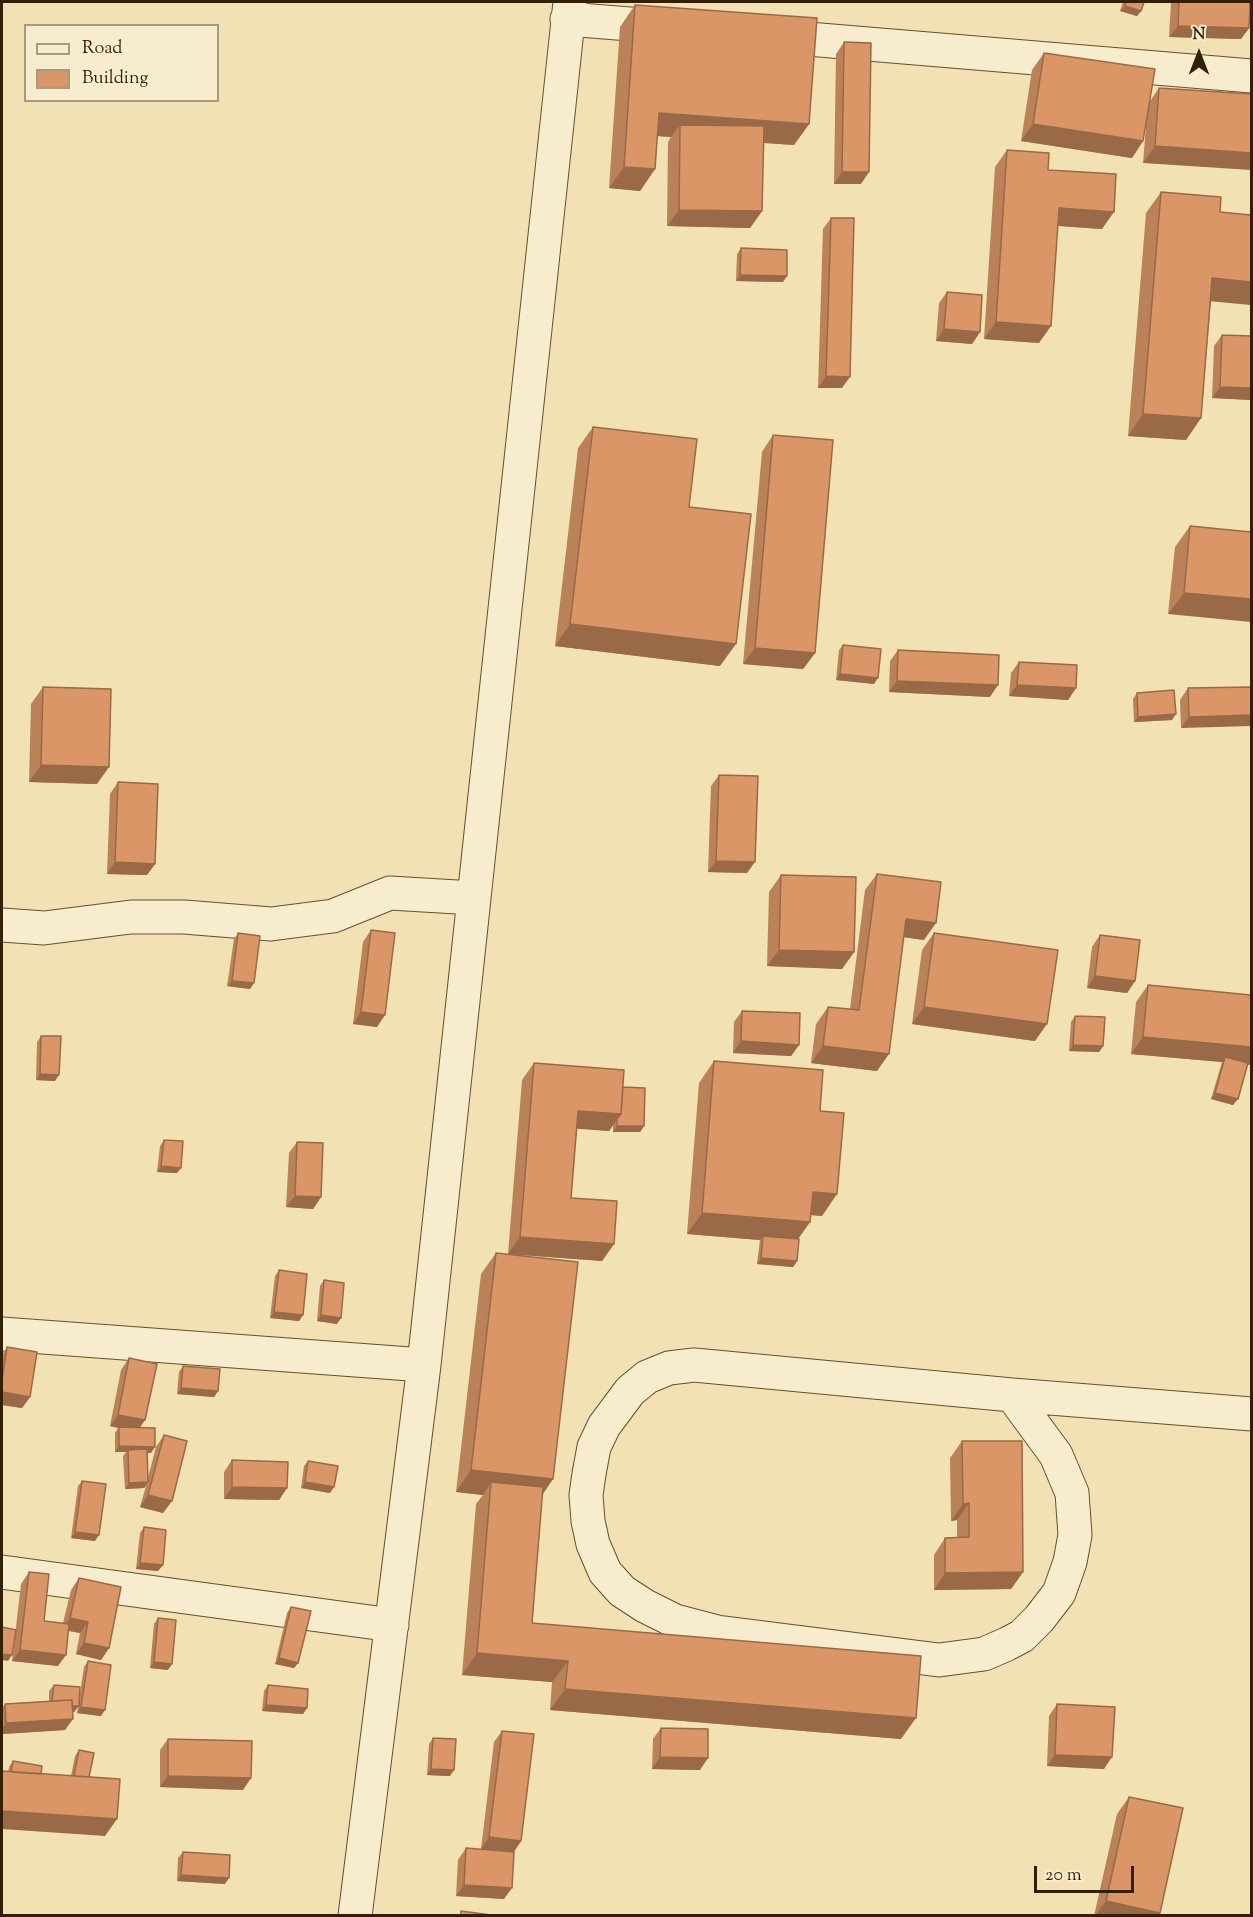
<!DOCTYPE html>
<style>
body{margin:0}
#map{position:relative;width:1253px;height:1917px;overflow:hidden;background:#f2e1b2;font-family:"Sorts Mill Goudy",serif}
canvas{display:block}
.frame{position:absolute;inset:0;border:3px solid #331f06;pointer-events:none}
.legend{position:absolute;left:24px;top:24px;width:195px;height:78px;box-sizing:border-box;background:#f7eccd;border:2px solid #a99a7d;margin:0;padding:8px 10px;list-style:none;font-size:18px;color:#331f06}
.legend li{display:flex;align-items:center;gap:12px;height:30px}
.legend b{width:30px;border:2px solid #a99a7d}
.north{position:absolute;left:1169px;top:24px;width:60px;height:60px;-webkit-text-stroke:4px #f7eccd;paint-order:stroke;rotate:0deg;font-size:16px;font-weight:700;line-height:24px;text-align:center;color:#331f06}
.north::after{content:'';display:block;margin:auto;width:21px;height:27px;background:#331f06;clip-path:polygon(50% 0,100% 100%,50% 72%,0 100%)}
.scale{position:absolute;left:1034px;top:1866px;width:100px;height:27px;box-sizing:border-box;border:3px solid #331f06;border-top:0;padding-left:8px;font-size:18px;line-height:21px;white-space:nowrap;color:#331f06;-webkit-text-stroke:4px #f7eccd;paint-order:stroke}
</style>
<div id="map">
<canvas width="1253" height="1917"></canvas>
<div class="frame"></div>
<ul class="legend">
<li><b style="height:8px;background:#f7eccd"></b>Road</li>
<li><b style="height:16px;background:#da9667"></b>Building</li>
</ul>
<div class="north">N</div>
<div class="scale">20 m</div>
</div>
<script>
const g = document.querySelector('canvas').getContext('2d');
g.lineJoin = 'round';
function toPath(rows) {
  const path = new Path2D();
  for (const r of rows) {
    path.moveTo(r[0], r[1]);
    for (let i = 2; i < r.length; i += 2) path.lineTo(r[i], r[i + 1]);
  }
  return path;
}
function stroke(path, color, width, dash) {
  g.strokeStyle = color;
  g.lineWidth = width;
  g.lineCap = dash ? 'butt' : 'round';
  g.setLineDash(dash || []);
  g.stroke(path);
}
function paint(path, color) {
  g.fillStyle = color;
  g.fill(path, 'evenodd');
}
const minor = toPath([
 [567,19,667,27],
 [772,36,1252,76],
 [2,925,44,928,131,917,184,917,271,924,333,916,390,893,474,898],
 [2,1334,424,1365],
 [694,1365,1012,1395,1056,1455,1072,1493,1075,1535,1070,1562,1059,1593,1039,1619,1022,1636,1007,1644,984,1654,939,1660,717,1632,675,1621,645,1606,622,1591,605,1572,593,1544,588,1521,586,1495,589,1474,594,1447,604,1426,630,1391,647,1377,669,1368,694,1365],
 [1012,1395,1252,1414],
 [2,1572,392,1625],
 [355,1916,424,1365,570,2]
]);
const wall = toPath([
 [1123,2,1144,2,1141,11,1137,16,1120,11],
 [1171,2,1250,2,1249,28,1241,39,1169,37],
 [635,5,809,124,794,145,764,143,762,211,750,228,667,226,668,142,671,137,657,136,655,169,640,191,609,188,620,27],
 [844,42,861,184,834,184,836,54],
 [1044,53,1150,101,1159,88,1251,94,1143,163,1146,126,1143,141,1132,158,1021,141,1032,70],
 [1007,150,1048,170,1102,229,1058,226,1039,343,984,339,995,167],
 [1161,192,1211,301,1201,418,1186,440,1128,436,1146,213],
 [831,218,842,388,818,388,823,229],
 [741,248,783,282,736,281,737,254],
 [947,292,980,332,972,344,936,341,939,303],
 [1222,335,1251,336,1251,400,1212,398,1214,346],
 [593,427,689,507,720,666,555,646,578,448],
 [773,435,815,653,803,669,743,664,762,452],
 [1190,526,1251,532,1168,614,1175,547],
 [843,645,874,684,836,680,839,650],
 [898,650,990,697,889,692,890,661],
 [1019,662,1076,688,1068,700,1009,696,1011,673],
 [43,687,97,784,29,782,31,704],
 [1251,687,1181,728,1180,700,1188,688],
 [1137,693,1172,720,1134,722,1133,699],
 [719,775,747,873,708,872,711,786],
 [118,782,155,864,147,875,107,874,110,794],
 [877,874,924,940,904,937,877,1071,811,1063,816,1024,828,1007,850,1009,865,890],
 [781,875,854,952,842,969,767,966,769,892],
 [371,930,377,1027,353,1024,363,942],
 [238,933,250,989,227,986,234,939],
 [934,933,1035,1041,912,1024,922,950],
 [1100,935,1135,981,1127,993,1087,988,1092,947],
 [1148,985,1247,1065,1233,1105,1211,1099,1222,1062,1131,1054,1136,1002],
 [742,1011,799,1045,791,1056,733,1053,734,1022],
 [1075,1016,1103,1046,1099,1052,1069,1051,1071,1022],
 [41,1036,55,1081,36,1080,37,1042],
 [714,1061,820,1111,822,1216,811,1215,810,1222,798,1239,797,1261,793,1267,757,1264,760,1240,687,1234,699,1083],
 [534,1063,623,1087,644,1126,640,1132,613,1132,613,1125,609,1131,577,1128,571,1198,614,1244,602,1261,508,1254,522,1080],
 [164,1140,177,1173,157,1172,160,1146],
 [297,1142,321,1197,313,1209,286,1207,289,1153],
 [496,1253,553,1479,542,1495,532,1623,901,1739,550,1710,552,1682,462,1675,476,1504,483,1495,456,1492,481,1274],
 [279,1270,303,1315,299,1321,270,1318,275,1276],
 [324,1280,337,1324,317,1321,320,1286],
 [7,1347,30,1397,22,1408,2,1405,2,1355],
 [129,1358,140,1427,151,1453,147,1453,148,1478,156,1447,164,1435,163,1513,140,1507,146,1486,144,1488,125,1489,123,1456,126,1452,115,1452,115,1433,118,1428,110,1426,121,1370],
 [183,1366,218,1391,214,1397,177,1394,179,1372],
 [962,1441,1023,1572,1011,1589,934,1590,934,1555,945,1538,957,1537,957,1520,951,1521,950,1458],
 [232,1460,287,1488,279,1500,224,1499,224,1472],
 [308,1461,330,1493,301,1488,304,1466],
 [82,1481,95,1541,71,1538,78,1486],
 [144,1527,163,1565,158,1571,136,1569,140,1533],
 [29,1572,44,1621,63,1623,71,1590,79,1578,109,1648,101,1660,76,1654,80,1633,68,1631,58,1666,12,1661,21,1584],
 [291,1607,298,1663,294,1668,275,1664,287,1613],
 [158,1618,168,1670,150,1668,154,1624],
 [88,1661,101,1716,77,1713,78,1707,74,1712,73,1712,65,1730,2,1734,2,1708,5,1704,49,1701,49,1691,54,1685,79,1700,84,1667],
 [268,1685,307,1708,303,1714,262,1711,264,1691],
 [1057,1704,1104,1769,1047,1766,1049,1716],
 [661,1728,700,1770,652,1769,653,1739],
 [502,1731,521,1841,514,1852,504,1899,456,1896,458,1860,466,1848,493,1850,481,1849,494,1742],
 [433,1738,450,1776,427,1775,429,1744],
 [168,1739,243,1790,160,1787,160,1750],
 [79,1750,89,1777,105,1836,8,1772,9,1767,13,1761,41,1774,71,1776,75,1756],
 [1129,1797,1158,1916,1094,1916,1117,1814],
 [183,1852,225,1884,177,1881,178,1858]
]);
const shadedWall = toPath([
 [1125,6,1141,11,1137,16,1120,11],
 [1178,26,1249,28,1241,39,1169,37],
 [659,113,809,124,794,145,680,137,680,125,671,137,644,135],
 [1033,124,1143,141,1132,158,1021,141],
 [1155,146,1251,153,1251,170,1143,163],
 [624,167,655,169,640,191,609,188],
 [842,172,869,172,861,184,834,184],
 [1059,208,1114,212,1102,229,1047,225],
 [679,210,762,211,750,228,667,226],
 [740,275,787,276,783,282,736,281],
 [1212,278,1251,282,1251,305,1197,300],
 [996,322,1051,326,1039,343,984,339],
 [944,329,980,332,972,344,936,341],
 [826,376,850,377,842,388,818,388],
 [1220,387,1251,388,1251,400,1212,398],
 [1143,414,1201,418,1186,440,1128,436],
 [1184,593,1251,599,1251,622,1168,614],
 [570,624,736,644,720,666,555,646],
 [755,648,815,653,803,669,743,664],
 [840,674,878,678,874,684,836,680],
 [897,681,998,685,990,697,889,692],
 [1017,685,1076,688,1068,700,1009,696],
 [1176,714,1172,720,1134,722,1138,717],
 [1251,715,1251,726,1181,728,1189,717],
 [41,765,109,767,97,784,29,782],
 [716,861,755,862,747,873,708,872],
 [115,862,155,864,147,875,107,874],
 [906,919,936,923,924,940,895,936],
 [779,950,854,952,842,969,767,966],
 [1095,976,1135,981,1127,993,1087,988],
 [232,981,254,983,250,989,227,986],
 [924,1007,1047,1024,1035,1041,912,1024],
 [361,1012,385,1015,377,1027,353,1024],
 [1143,1037,1251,1047,1251,1065,1224,1063,1225,1057,1222,1062,1131,1054],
 [741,1041,799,1045,791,1056,733,1053],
 [1073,1045,1103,1046,1099,1052,1069,1051],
 [823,1046,889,1054,877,1071,811,1063],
 [40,1074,59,1075,55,1081,36,1080],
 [1215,1093,1238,1099,1233,1105,1211,1099],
 [578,1111,621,1114,609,1131,566,1128],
 [617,1126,644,1126,640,1132,613,1132],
 [161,1166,181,1168,177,1173,157,1172],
 [813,1192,837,1194,822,1216,798,1214],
 [295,1196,321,1197,313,1209,286,1207],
 [702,1213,810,1222,795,1243,763,1236,760,1240,687,1234],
 [520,1237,614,1244,602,1261,508,1254],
 [761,1258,797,1261,793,1267,757,1264],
 [274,1312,303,1315,299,1321,270,1318],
 [321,1315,341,1318,337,1324,317,1321],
 [181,1388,218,1391,214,1397,177,1394],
 [2,1392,30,1397,22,1408,2,1405],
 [118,1415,145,1420,137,1432,110,1426],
 [119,1446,155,1447,151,1453,128,1452,128,1450,126,1452,115,1452],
 [471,1470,553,1479,538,1501,491,1482,483,1495,456,1492],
 [148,1482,144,1488,125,1489,129,1483],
 [305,1482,334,1487,330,1493,301,1488],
 [232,1487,287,1488,279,1500,224,1499],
 [148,1495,172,1501,163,1513,140,1507],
 [969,1503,957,1520,951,1521,963,1504],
 [75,1532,99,1535,95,1541,71,1538],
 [140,1563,163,1565,158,1571,136,1569],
 [1023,1572,1011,1589,934,1590,945,1573],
 [70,1618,88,1622,80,1633,62,1629],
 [84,1643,109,1648,101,1660,76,1654],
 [20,1650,66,1655,58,1666,12,1661],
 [477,1653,568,1661,552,1682,462,1675],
 [2,1654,12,1655,8,1661,2,1660],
 [279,1658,298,1663,294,1668,275,1664],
 [154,1662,172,1664,168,1670,150,1668],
 [565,1689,916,1718,901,1739,550,1710],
 [52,1704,79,1706,74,1712,48,1710],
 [266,1705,307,1708,303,1714,262,1711],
 [81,1707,105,1710,101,1716,77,1713],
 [73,1719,65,1730,2,1734,2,1729,6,1723],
 [1055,1755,1112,1757,1104,1769,1047,1766],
 [660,1757,708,1758,700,1770,652,1769],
 [431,1769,454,1770,450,1776,427,1775],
 [168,1776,251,1778,243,1790,160,1787],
 [2,1811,117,1819,105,1836,2,1829],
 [489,1837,521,1841,513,1853,481,1849],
 [181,1875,229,1878,225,1884,177,1881],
 [464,1885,512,1888,504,1899,456,1896],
 [1106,1901,1160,1913,1158,1916,1095,1916]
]);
const building = toPath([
 [1126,2,1144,2,1141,11,1125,6,1126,2],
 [1179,2,1250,2,1249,28,1178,26,1179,2],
 [635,5,817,18,809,124,659,113,655,169,624,167,635,5],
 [844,42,871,43,869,172,842,172,844,42],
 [1044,53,1155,69,1143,141,1033,124,1044,53],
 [1159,88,1251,94,1251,153,1155,146,1159,88],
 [680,125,764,126,762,211,679,210,680,125],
 [1007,150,1049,153,1048,170,1116,174,1114,212,1059,208,1051,326,996,322,1007,150],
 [1161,192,1221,197,1220,212,1251,215,1251,282,1212,278,1201,418,1143,414,1161,192],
 [831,218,854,218,850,377,826,376,831,218],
 [741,248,787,250,787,276,740,275,741,248],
 [947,292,982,295,980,332,944,329,947,292],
 [1222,335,1251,336,1251,388,1220,387,1222,335],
 [593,427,697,439,689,507,751,514,736,644,570,624,593,427],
 [773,435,833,440,815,653,755,648,773,435],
 [1190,526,1251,532,1251,599,1184,593,1190,526],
 [843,645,881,649,878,678,840,674,843,645],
 [898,650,999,655,998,685,897,681,898,650],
 [1019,662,1077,665,1076,688,1017,685,1019,662],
 [43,687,111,689,109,767,41,765,43,687],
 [1251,687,1251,715,1189,717,1188,688,1251,687],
 [1174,690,1176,714,1138,717,1137,693,1174,690],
 [719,775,758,776,755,862,716,861,719,775],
 [118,782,158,784,155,864,115,862,118,782],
 [877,874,941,882,936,923,906,919,889,1054,823,1046,828,1007,859,1010,877,874],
 [781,875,856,877,854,952,779,950,781,875],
 [371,930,395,933,385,1015,361,1012,371,930],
 [238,933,260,936,254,983,232,981,238,933],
 [934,933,1058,950,1047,1024,924,1007,934,933],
 [1100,935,1140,940,1135,981,1095,976,1100,935],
 [1148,985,1251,995,1251,1047,1143,1037,1148,985],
 [742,1011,800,1013,799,1045,741,1041,742,1011],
 [1075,1016,1105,1017,1103,1046,1073,1045,1075,1016],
 [41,1036,61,1036,59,1075,40,1074,41,1036],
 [1225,1057,1248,1063,1238,1099,1215,1093,1225,1057],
 [714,1061,823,1070,820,1111,844,1113,837,1194,813,1192,810,1222,702,1213,714,1061],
 [534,1063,624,1070,621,1114,578,1111,571,1198,617,1201,614,1244,520,1237,534,1063],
 [623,1087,645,1088,644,1126,617,1126,617,1119,621,1114,623,1087],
 [164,1140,183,1141,181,1168,161,1166,164,1140],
 [297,1142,323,1143,321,1197,295,1196,297,1142],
 [763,1236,799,1239,797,1261,761,1258,763,1236],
 [496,1253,578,1262,553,1479,471,1470,496,1253],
 [279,1270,307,1274,303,1315,274,1312,279,1270],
 [324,1280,344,1283,341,1318,321,1315,324,1280],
 [7,1347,37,1352,30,1397,2,1392,2,1380,7,1347],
 [129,1358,157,1364,145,1420,118,1415,129,1358],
 [183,1366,220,1369,218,1391,181,1388,183,1366],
 [119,1427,155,1428,155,1447,119,1446,119,1427],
 [164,1435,187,1441,172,1501,148,1495,164,1435],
 [962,1441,1022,1441,1023,1572,945,1573,945,1538,969,1537,969,1503,963,1504,962,1441],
 [147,1449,148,1482,129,1483,128,1450,147,1449],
 [232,1460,288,1462,287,1488,232,1487,232,1460],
 [308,1461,338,1466,334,1487,305,1482,308,1461],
 [82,1481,106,1484,99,1535,75,1532,82,1481],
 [491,1482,543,1487,532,1623,921,1656,916,1718,565,1689,568,1661,477,1653,491,1482],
 [144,1527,166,1530,163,1565,140,1563,144,1527],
 [29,1572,49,1574,44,1621,69,1624,66,1655,20,1650,29,1572],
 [79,1578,121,1587,109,1648,84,1643,88,1622,70,1618,79,1578],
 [291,1607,311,1611,298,1663,279,1658,291,1607],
 [158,1618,176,1620,172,1664,154,1662,158,1618],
 [2,1627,16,1630,12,1655,2,1654,2,1627],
 [88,1661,111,1665,105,1710,81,1707,88,1661],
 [54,1685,80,1687,79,1706,72,1706,72,1700,52,1701,54,1685],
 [268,1685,308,1689,307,1708,266,1705,268,1685],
 [72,1700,73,1719,6,1723,5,1704,72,1700],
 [1057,1704,1115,1707,1112,1757,1055,1755,1057,1704],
 [661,1728,708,1729,708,1758,660,1757,661,1728],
 [502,1731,534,1734,521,1841,489,1837,502,1731],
 [433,1738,456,1739,454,1770,431,1769,433,1738],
 [168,1739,252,1741,251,1778,168,1776,168,1739],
 [79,1750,94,1753,89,1777,74,1776,79,1750],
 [13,1761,42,1766,41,1774,11,1772,13,1761],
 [2,1771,120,1779,117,1819,2,1811,2,1771],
 [1129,1797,1183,1808,1160,1913,1106,1901,1129,1797],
 [466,1848,514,1852,512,1888,464,1885,466,1848],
 [183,1852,230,1855,229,1878,181,1875,183,1852],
 [461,1911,499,1916,461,1916,461,1911]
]);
stroke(minor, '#635031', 35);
stroke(minor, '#f7eccd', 33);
paint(wall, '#bb8159');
paint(shadedWall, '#996948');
paint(building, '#da9667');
stroke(building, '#996948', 1.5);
</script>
